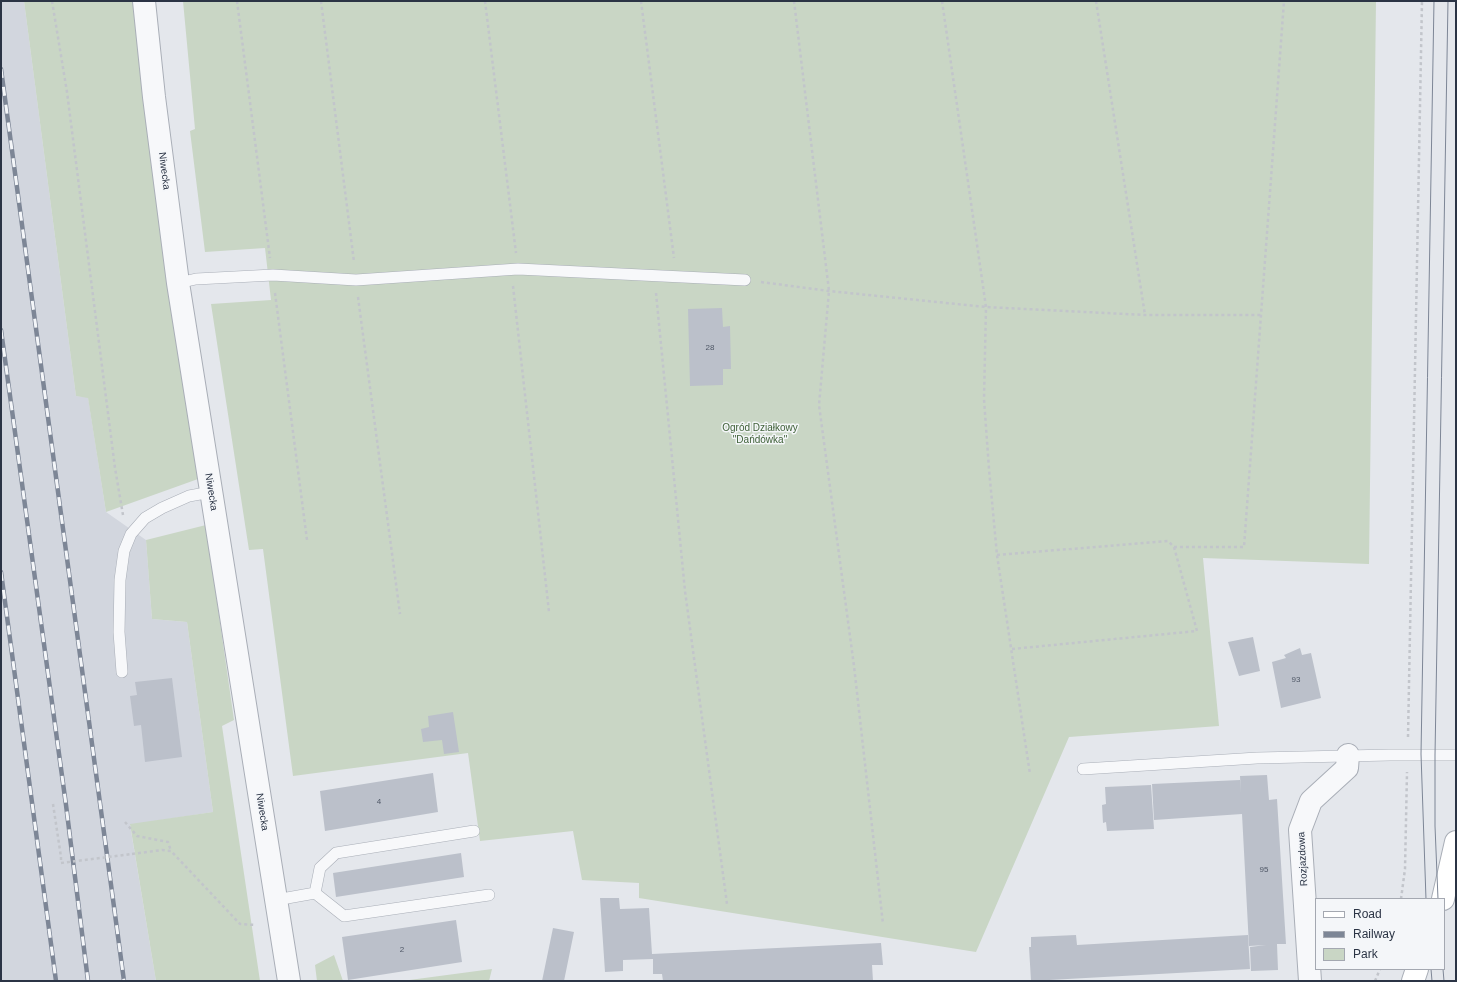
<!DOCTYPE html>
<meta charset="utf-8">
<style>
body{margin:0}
#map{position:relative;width:1457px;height:982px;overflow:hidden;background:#e4e7ec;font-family:Arial,sans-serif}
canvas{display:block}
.frame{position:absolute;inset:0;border:2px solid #2b3445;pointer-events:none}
.legend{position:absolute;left:1315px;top:898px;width:130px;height:72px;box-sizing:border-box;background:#f4f6f9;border:1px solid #a4a8b1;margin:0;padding:5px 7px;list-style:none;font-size:12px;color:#2b3445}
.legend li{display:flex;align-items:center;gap:8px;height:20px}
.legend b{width:20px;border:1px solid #a4a8b1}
</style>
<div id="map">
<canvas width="1457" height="982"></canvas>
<div class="frame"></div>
<ul class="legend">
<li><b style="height:5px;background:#fff"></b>Road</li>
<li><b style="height:5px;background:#7d8696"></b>Railway</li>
<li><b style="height:11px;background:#c9d6c5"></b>Park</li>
</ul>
</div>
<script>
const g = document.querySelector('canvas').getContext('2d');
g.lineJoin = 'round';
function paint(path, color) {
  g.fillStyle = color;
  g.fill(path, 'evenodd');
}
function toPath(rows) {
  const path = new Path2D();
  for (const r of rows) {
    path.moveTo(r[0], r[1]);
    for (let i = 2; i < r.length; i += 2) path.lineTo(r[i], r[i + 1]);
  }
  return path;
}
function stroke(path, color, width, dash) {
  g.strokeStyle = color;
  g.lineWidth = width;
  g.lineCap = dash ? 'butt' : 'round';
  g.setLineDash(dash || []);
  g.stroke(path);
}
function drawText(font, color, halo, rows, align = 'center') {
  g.font = font + ' Arial,sans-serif';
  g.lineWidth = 3;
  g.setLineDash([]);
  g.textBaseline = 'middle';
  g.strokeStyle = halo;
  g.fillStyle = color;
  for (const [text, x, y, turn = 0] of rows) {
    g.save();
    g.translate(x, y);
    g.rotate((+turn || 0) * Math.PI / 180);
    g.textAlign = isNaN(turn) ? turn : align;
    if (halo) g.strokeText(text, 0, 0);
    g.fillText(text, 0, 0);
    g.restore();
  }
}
const built = toPath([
 [1,1,24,1,76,396,88,397,106,512,146,540,152,619,187,622,213,812,130,825,156,981,1,981]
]);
const green = toPath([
 [24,1,136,1,198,479,106,512,88,398,76,396],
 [183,1,1376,1,1369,564,1203,558,1219,726,1069,737,976,952,639,898,639,883,582,880,573,831,480,841,468,753,293,776,263,549,249,550,211,304,271,300,265,248,205,252,190,131,195,129],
 [206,525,234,720,222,726,260,981,156,981,130,824,213,812,187,622,152,619,146,540],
 [334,955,343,981,317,981,315,965],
 [492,969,489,981,402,981]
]);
const building = toPath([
 [722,308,723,327,730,326,731,369,723,369,723,385,690,386,688,309],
 [1253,637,1260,671,1239,676,1228,642],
 [1300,648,1302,655,1311,653,1321,698,1281,708,1272,662,1286,658,1284,655],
 [172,678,182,757,145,762,141,725,134,726,130,696,137,695,135,682],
 [453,712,459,752,444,754,442,740,423,742,421,729,429,727,428,716],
 [433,773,438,812,325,831,320,791],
 [1267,775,1269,800,1277,799,1286,944,1277,944,1278,970,1251,971,1250,947,1266,945,1249,946,1242,814,1154,820,1152,784,1240,780,1241,793,1240,776],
 [1151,785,1154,829,1107,831,1106,822,1103,823,1102,805,1106,804,1105,787],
 [461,853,464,877,336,897,333,873],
 [600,898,619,898,620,909,649,908,652,954,881,943,883,965,872,965,873,981,663,981,662,974,653,974,653,959,623,960,623,971,605,972],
 [456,920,462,962,348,980,342,937],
 [553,928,574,932,564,981,542,981],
 [1076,935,1077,945,1248,935,1250,969,1031,981,1029,947,1031,947,1031,937]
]);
const path = toPath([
 [52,1,67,92,115,468,123,515],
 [237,1,270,258],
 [321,1,354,262],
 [485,1,516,253],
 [641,1,674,258],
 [794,1,829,291,819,405,854,666,883,924],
 [942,1,986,307,984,399,989,469,997,555,1030,774],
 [1096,1,1145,315],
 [761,282,829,291,986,307,1145,315,1261,315],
 [513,286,549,612],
 [275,293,307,540],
 [656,293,685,591,727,904],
 [358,297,400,614],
 [997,555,1168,541,1174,547,1244,547,1284,1],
 [1012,649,1197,631,1174,547],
 [1408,737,1422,1],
 [53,804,61,857],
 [125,822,137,836,168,842,171,851],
 [132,854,162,850,171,851,240,924,256,925],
 [1401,899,1405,869,1407,772],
 [1375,981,1380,969]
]);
const lane = toPath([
 [178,283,196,279,273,275,356,280,518,269,745,280],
 [122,672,119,632,120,580,124,551,131,534,145,518,162,508,189,496,211,492],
 [1083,769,1257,758,1390,755,1456,755],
 [315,893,320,868,336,853,474,831],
 [276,900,315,893,344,916,489,895]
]);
const street = toPath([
 [144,1,154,97,178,283,289,981],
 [1310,981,1300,830,1311,801,1347,768,1348,755]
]);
const secondary = toPath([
 [1443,899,1456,842],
 [1413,981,1417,969]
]);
const tram = toPath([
 [1426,899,1421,754,1434,1],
 [1438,899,1435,826,1435,755,1448,1],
 [1431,969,1432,981],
 [1443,969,1444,981]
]);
const rail = toPath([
 [1,69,124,981],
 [1,330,66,805,88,981],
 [1,572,56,981]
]);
const pathBridge = toPath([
 [61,857,61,863,132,854]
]);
const numberNames = [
 ["28",710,348],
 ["93",1296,680],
 ["4",379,802],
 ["95",1264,870],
 ["2",402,950]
];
const streetNames = [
 ["Niwecka",164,171,83],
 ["Niwecka",211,492,81],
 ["Niwecka",262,812,81],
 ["Rozjazdowa",1303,859,-93]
];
const parkNames = [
 ["Ogród Działkowy",760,428],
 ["\"Dańdówka\"",760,440]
];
paint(built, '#d2d6de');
paint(green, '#c9d6c5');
paint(building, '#bbc0ca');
stroke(lane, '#a9aeb7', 12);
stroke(street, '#a9aeb7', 24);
stroke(secondary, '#a9aeb7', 24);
stroke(path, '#c2c5cb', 2.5, [3, 3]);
stroke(lane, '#f7f8fa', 11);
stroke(street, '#f7f8fa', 22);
stroke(secondary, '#fff', 22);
stroke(tram, '#7d8696', 1);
stroke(rail, '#7d8696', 4.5);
stroke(rail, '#f4f6f9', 3, [9]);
stroke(pathBridge, '#c2c5cb', 2.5, [3, 3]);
drawText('8px', '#4f5766', null, numberNames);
drawText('10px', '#2b3445', '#f4f6f9', streetNames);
drawText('10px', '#3f6138', '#f4f6f9', parkNames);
</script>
